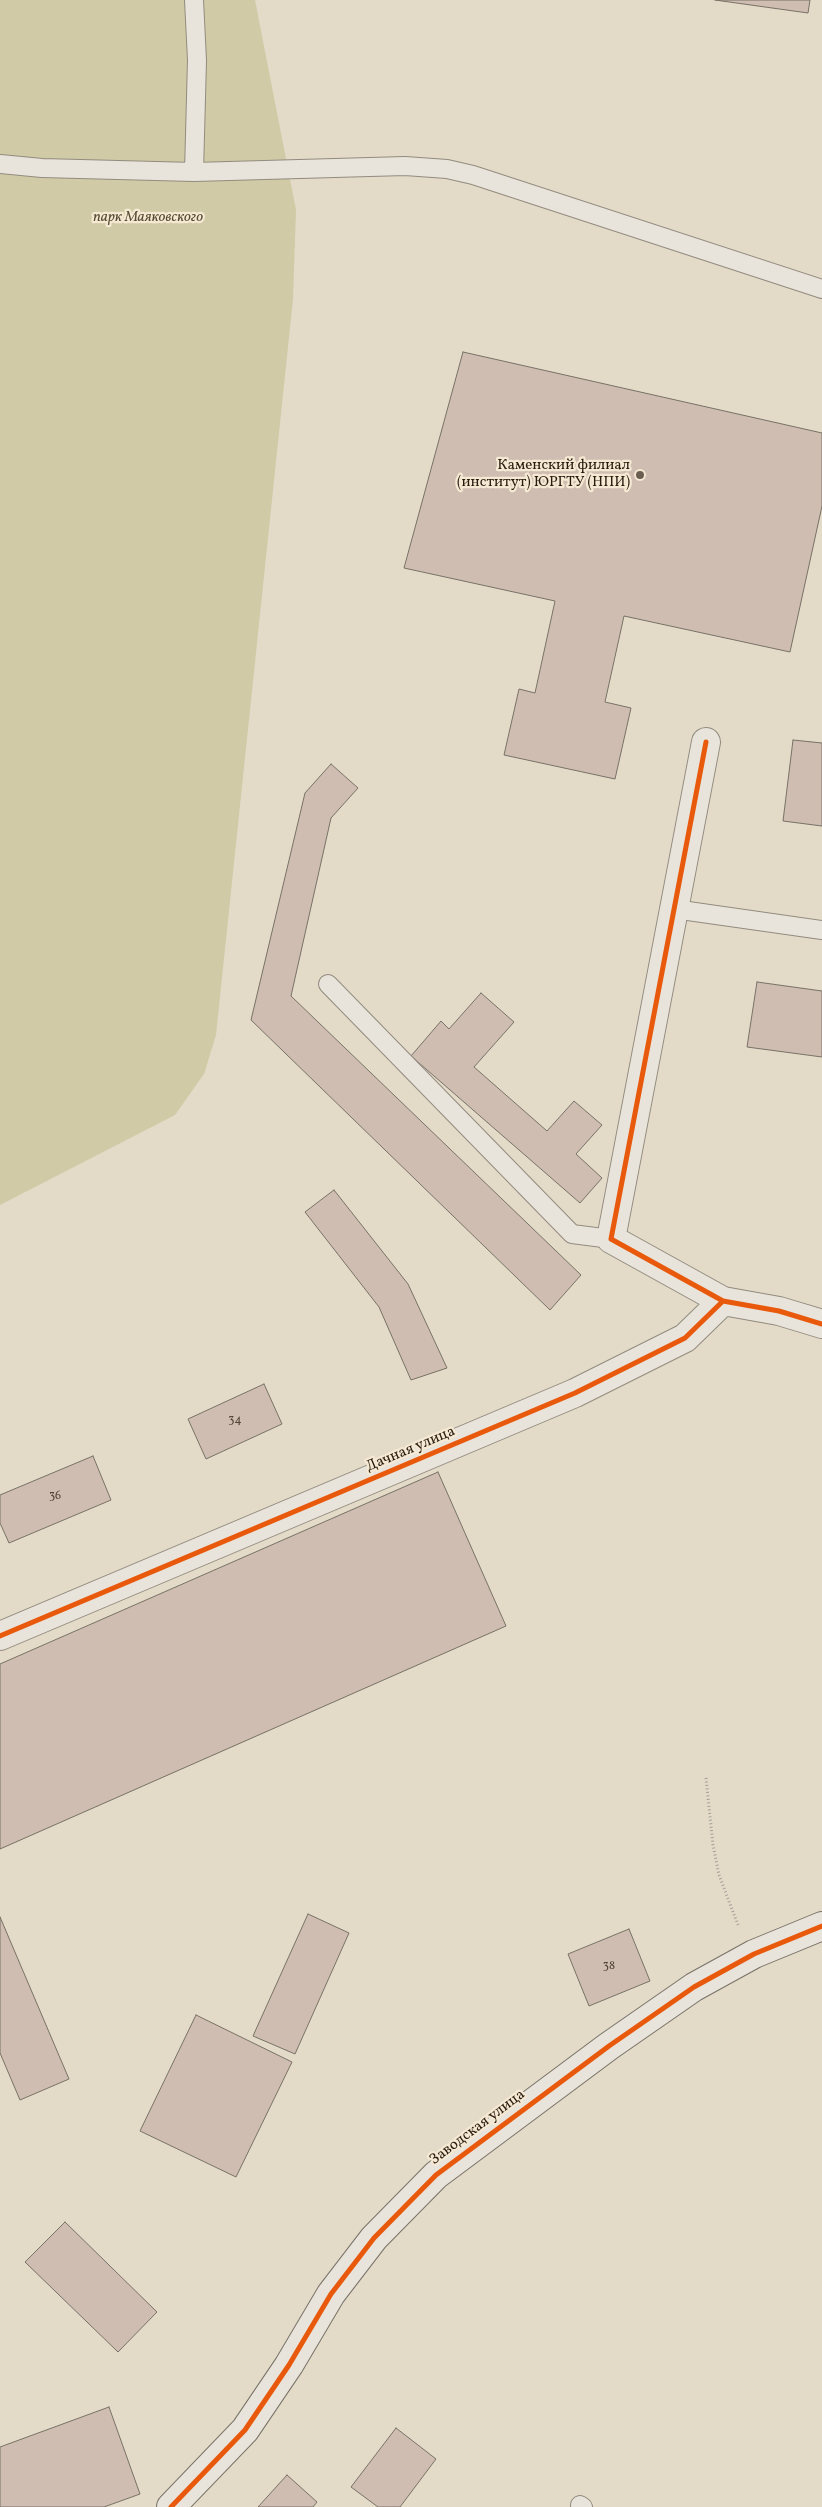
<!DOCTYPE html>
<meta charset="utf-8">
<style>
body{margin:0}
canvas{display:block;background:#e3dac8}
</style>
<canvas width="822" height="2507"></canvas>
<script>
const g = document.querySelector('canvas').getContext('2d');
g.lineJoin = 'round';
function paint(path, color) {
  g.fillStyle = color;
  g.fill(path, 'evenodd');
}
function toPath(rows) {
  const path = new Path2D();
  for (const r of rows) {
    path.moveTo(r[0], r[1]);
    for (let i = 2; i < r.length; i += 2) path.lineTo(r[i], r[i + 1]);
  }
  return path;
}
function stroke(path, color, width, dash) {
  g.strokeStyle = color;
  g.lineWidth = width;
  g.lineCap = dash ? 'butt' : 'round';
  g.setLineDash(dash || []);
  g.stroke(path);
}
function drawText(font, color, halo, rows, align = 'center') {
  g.font = font + ' Vollkorn,serif';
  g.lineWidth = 4.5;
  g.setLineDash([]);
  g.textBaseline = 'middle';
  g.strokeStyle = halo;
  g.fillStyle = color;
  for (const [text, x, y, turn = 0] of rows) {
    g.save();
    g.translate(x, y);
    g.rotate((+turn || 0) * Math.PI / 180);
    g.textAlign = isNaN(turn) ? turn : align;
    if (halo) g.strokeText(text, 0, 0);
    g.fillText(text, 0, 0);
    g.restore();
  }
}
const green = toPath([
 [0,0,255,0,296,210,293,299,216,1035,204,1074,175,1115,0,1205]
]);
const building = toPath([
 [715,0,810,0,808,13,715,0],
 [463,352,822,433,822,506,790,652,624,616,605,702,631,708,615,779,504,755,519,689,535,693,555,601,404,568,463,352],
 [793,740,822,743,822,826,783,821,793,740],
 [331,764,358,788,331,818,291,996,581,1275,550,1310,251,1020,305,793,331,764],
 [757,982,822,991,822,1057,747,1047,757,982],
 [481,993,514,1022,474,1067,547,1131,574,1101,602,1125,576,1154,602,1178,580,1203,411,1056,441,1021,449,1029,481,993],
 [334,1190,408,1284,447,1368,411,1380,379,1307,305,1212,334,1190],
 [264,1384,282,1424,206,1459,188,1419,264,1384],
 [93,1456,111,1500,9,1543,0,1523,0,1495,93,1456],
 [438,1472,506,1626,0,1849,0,1664,438,1472],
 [308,1914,349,1933,295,2054,253,2036,308,1914],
 [0,1917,69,2079,20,2100,0,2053,0,1917],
 [629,1929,650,1981,589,2006,568,1954,629,1929],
 [196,2015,292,2062,236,2177,140,2131,196,2015],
 [65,2222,157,2312,118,2352,25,2262,65,2222],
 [109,2407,140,2494,104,2507,0,2507,0,2447,109,2407],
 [396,2428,436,2459,400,2507,378,2507,351,2487,396,2428],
 [287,2475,317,2502,313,2507,258,2507,287,2475]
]);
const path = toPath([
 [706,1778,713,1845,719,1875,738,1925]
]);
const lane = toPath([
 [0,164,42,168,194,172,405,166,447,169,473,175,822,289],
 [194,172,197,60,194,0],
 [674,909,822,930],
 [328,984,572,1234,611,1239],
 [580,2505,583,2507]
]);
const street = toPath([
 [706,742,611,1239,723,1301],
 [0,1636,575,1393,685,1338,723,1301,779,1311,822,1324]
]);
const secondary = toPath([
 [171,2507,245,2430,289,2365,331,2294,374,2238,436,2175,609,2046,694,1987,754,1954,822,1926]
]);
const cycleway = toPath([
 [706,742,611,1239,723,1301],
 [0,1636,575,1393,685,1338,723,1301,779,1311,822,1324],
 [171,2507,245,2430,289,2365,331,2294,374,2238,436,2175,609,2046,694,1987,754,1954,822,1926]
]);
const markers = [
 [640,475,5,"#6a5e50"]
];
const numberNames = [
 ["34",235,1421],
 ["36",55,1497],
 ["38",609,1967]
];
const parkNames = [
 ["парк Маяковского",148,218]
];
const poiNames = [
 ["Каменский филиал",630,466],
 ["(институт) ЮРГТУ (НПИ)",630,483]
];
const streetNames = [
 ["Дачная улица",411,1450,-23],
 ["Заводская улица",478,2128,-37]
];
paint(green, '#d0cba6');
paint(building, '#cebdb0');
stroke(building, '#787267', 1);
stroke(lane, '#928b7f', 20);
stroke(street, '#928b7f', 30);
stroke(secondary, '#787267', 30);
stroke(path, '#a49f98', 3, [1, 2.5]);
stroke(lane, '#e9e4db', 18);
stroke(street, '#e9e4db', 28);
stroke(secondary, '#e9e4db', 28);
stroke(cycleway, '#e8590c', 5);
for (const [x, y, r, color] of markers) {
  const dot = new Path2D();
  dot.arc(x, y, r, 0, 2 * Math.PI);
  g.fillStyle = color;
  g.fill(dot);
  stroke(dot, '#f5e9d3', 2);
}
drawText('12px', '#524437', null, numberNames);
drawText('italic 15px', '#574d34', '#f5e9d3', parkNames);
drawText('15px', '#291c0f', '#f5e9d3', poiNames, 'right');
drawText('15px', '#291c0f', '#f5e9d3', streetNames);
</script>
